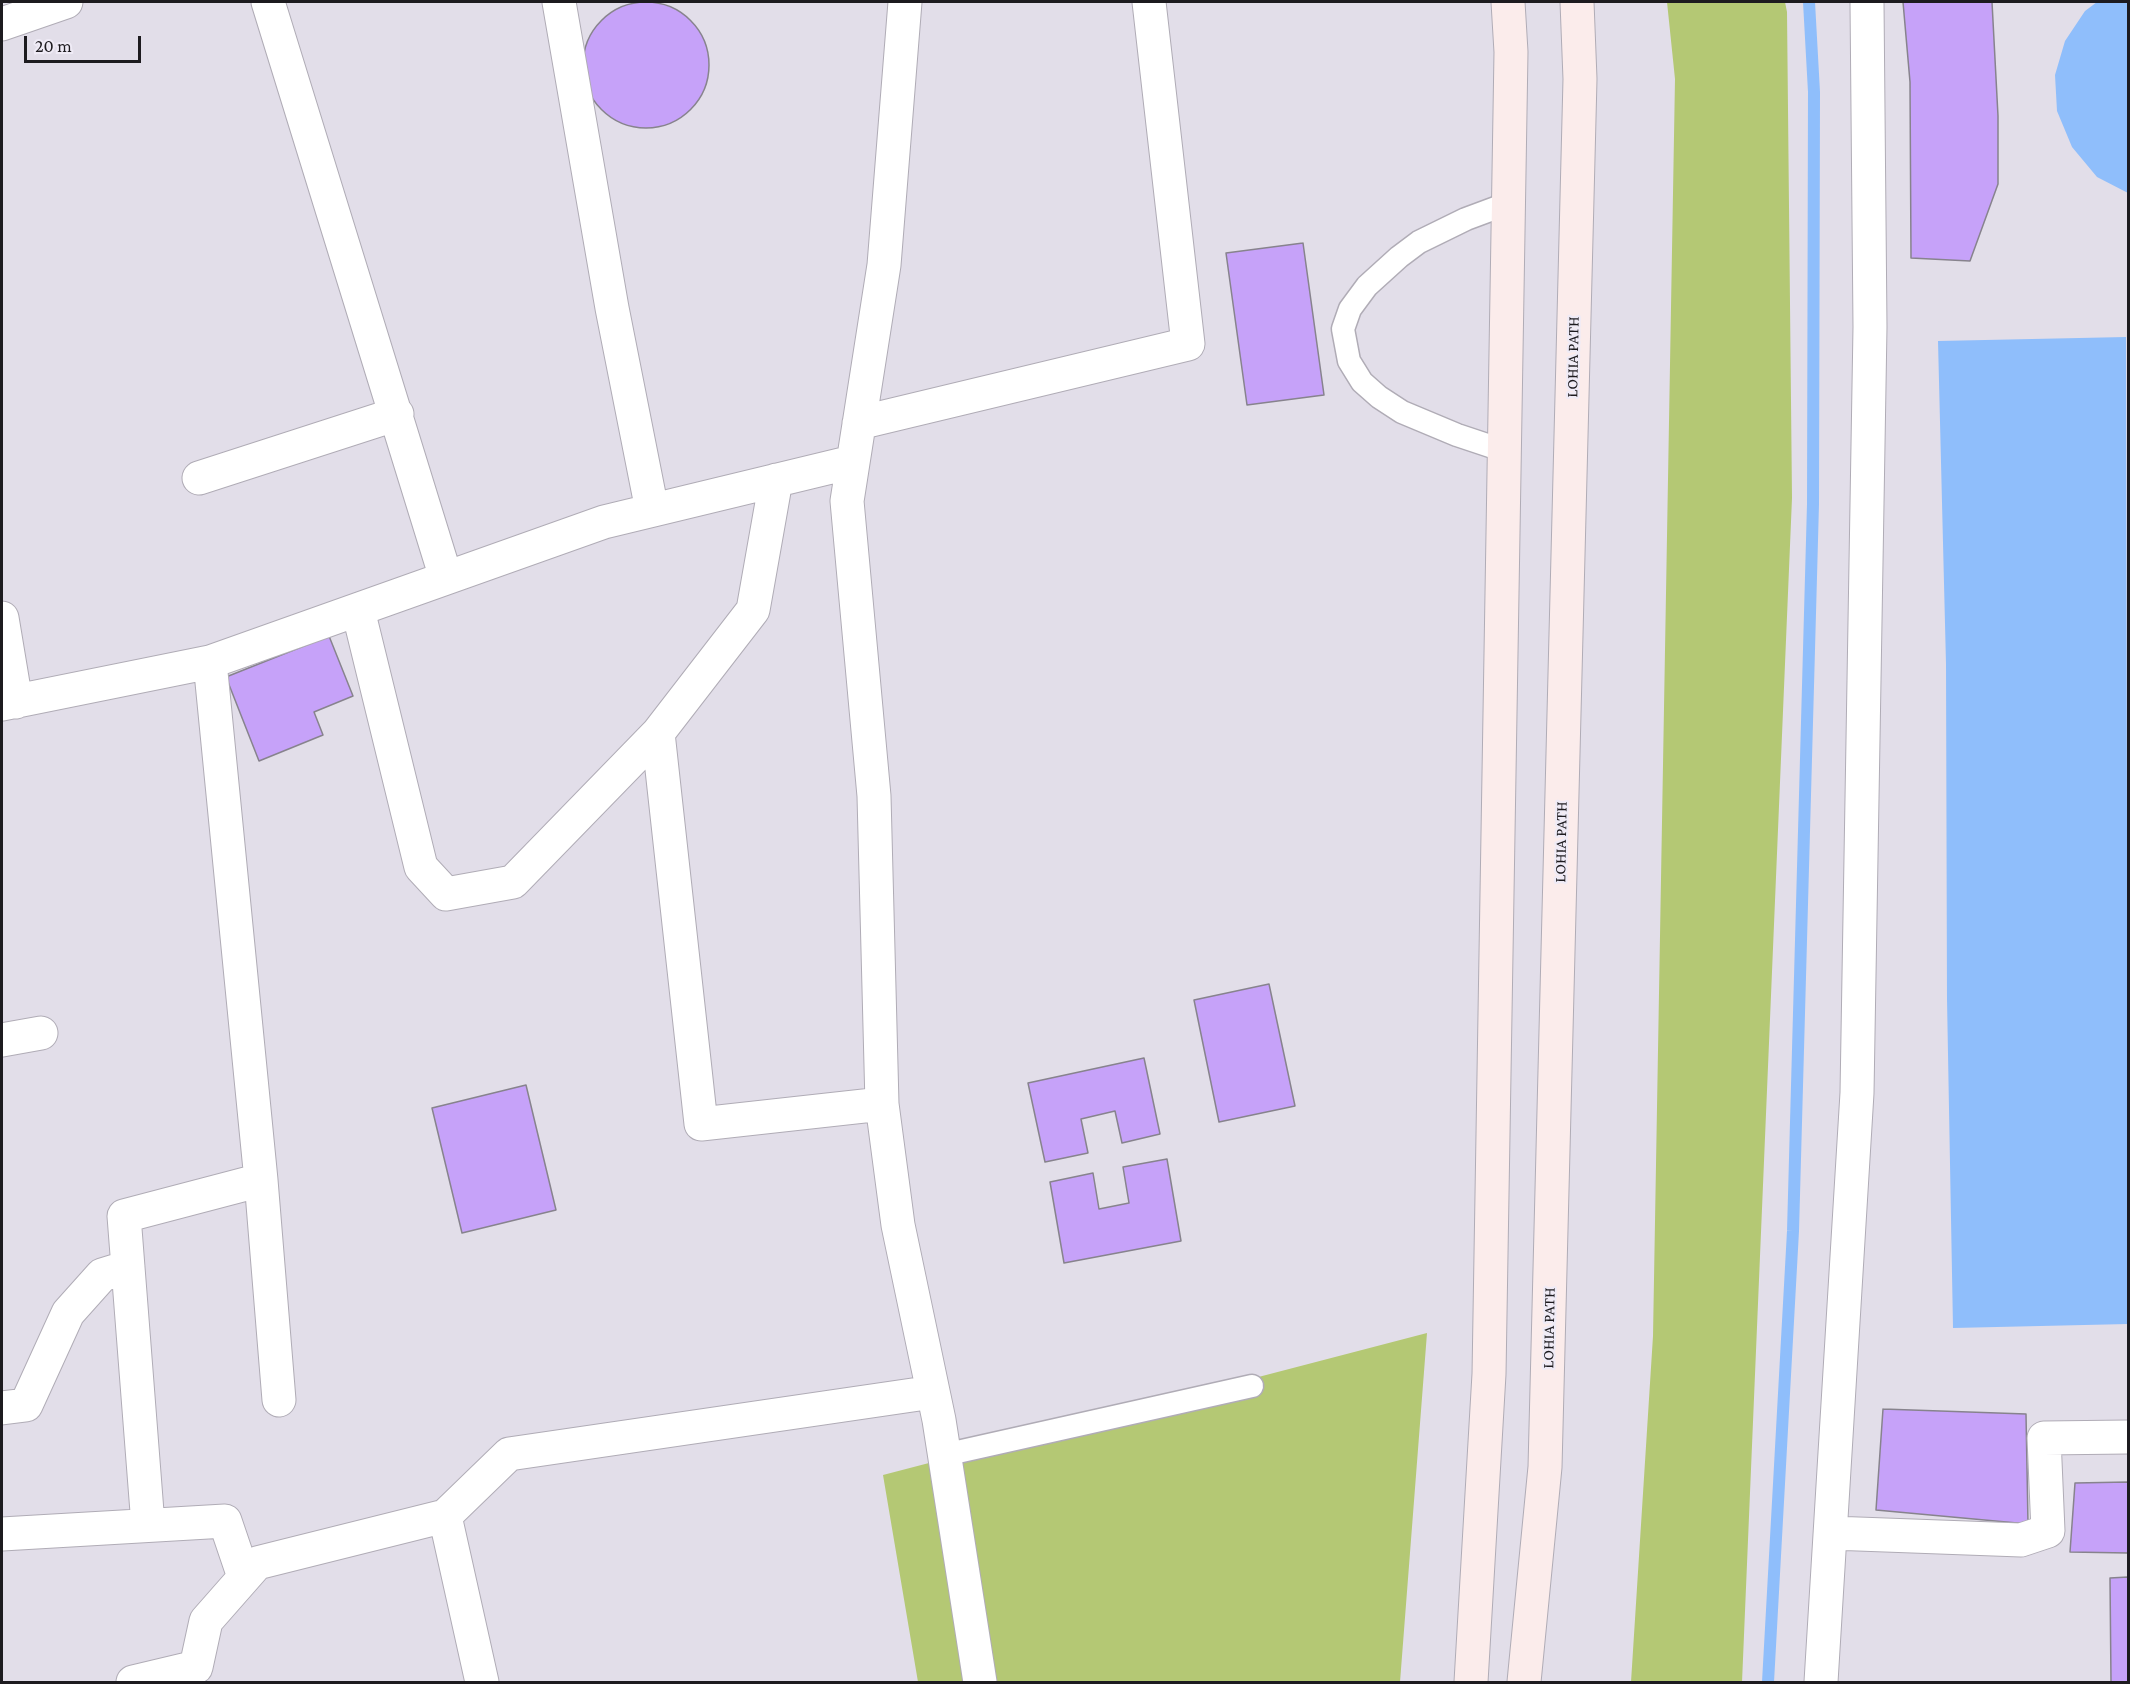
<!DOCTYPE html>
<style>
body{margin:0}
#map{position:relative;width:2130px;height:1684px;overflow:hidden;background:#e2dee9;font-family:"Crimson Pro",serif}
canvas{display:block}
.frame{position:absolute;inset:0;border:3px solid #1d1b1f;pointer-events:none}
.scale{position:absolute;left:24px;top:36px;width:117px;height:27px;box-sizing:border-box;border:3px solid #1d1b1f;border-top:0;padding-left:8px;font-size:18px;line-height:21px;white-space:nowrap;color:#1d1b1f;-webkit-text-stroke:4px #efebf6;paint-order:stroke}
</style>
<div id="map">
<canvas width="2130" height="1684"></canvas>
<div class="frame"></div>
<div class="scale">20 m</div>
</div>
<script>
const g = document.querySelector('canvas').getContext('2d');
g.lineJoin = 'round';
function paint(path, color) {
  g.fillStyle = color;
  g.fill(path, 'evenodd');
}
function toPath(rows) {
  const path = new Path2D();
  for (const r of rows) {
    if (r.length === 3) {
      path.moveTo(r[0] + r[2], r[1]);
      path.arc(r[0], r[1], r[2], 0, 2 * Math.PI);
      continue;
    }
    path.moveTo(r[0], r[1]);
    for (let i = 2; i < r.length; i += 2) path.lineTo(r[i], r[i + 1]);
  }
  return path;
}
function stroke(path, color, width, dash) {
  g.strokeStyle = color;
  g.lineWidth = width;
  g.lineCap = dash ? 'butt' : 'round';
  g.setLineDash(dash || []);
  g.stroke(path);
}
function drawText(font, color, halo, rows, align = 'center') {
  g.font = font + ' "Crimson Pro",serif';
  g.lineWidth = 4.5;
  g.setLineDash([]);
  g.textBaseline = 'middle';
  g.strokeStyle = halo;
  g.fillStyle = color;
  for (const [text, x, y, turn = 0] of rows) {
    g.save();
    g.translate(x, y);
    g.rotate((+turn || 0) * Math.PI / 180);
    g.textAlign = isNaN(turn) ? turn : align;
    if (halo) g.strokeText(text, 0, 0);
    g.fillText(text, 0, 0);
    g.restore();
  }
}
const green = toPath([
 [1667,2,1785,2,1787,12,1792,498,1742,1682,1631,1682,1653,1336,1675,79],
 [1427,1333,1400,1682,918,1682,883,1475]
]);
const water = toPath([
 [2097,2,2128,2,2128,193,2097,177,2072,147,2057,111,2055,75,2065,41,2085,11],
 [2126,337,2128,1324,1953,1328,1947,999,1946,664,1938,341]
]);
const stream = toPath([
 [1768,1682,1793,1231,1813,504,1814,92,1809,2]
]);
const building = toPath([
 [646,65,63],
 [1903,2,1992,2,1998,116,1998,184,1970,261,1911,258,1910,82,1903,2],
 [1303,243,1324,395,1247,405,1226,253,1303,243],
 [329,636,353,696,314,712,323,735,259,761,226,677,329,636],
 [1269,984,1295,1106,1219,1122,1194,1000,1269,984],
 [1144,1058,1160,1134,1122,1143,1115,1111,1081,1119,1088,1153,1045,1162,1028,1083,1144,1058],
 [526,1085,556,1210,462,1233,432,1108,526,1085],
 [1167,1159,1181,1241,1064,1263,1050,1182,1093,1173,1099,1209,1129,1203,1123,1167,1167,1159],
 [1883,1409,2026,1414,2028,1524,1876,1510,1883,1409],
 [2128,1482,2128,1553,2070,1552,2075,1483,2128,1482],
 [2128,1577,2128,1682,2111,1682,2110,1578,2128,1577]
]);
const service = toPath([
 [1505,451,1457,435,1402,412,1379,397,1362,382,1349,361,1343,329,1350,309,1367,286,1399,257,1419,242,1466,219,1509,203],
 [944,1455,1252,1386]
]);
const minor = toPath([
 [268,2,446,578],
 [559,2,612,308,652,510],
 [905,2,884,265,847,501,874,796,882,1104,898,1225,939,1420,980,1682],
 [2,24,66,2],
 [859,423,1188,344,1149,2],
 [199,478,397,414],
 [358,610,421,867,446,894,513,882,658,733,753,610,776,480],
 [2,618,16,702],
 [210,662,261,1180,279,1400],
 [2,704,210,662,604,522,852,462],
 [658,733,701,1124,882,1104],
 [2,1040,41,1033],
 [2,1408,26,1405,68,1313,102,1275,128,1267],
 [148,1525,124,1216,261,1180],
 [1831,1533,2021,1540,2048,1531,2044,1438,2128,1437],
 [2,1534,225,1521,244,1577],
 [133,1682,196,1667,206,1621,257,1563,445,1516],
 [482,1682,445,1516,509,1454,933,1392],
 [1821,1682,1857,1093,1870,327,1867,2]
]);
const secondary = toPath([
 [1471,1682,1489,1374,1511,52,1508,2],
 [1524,1682,1545,1467,1580,79,1577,2]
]);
const streetNames = [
 ["LOHIA PATH",1573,357,-89],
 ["LOHIA PATH",1561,842,-89],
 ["LOHIA PATH",1549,1328,-89]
];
paint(green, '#b4c874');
paint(water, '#8fbefb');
stroke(stream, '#8fbefb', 12);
paint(building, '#c6a2f9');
stroke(building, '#87838d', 1.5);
stroke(service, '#b0acb6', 25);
stroke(minor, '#b0acb6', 35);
stroke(secondary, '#b0acb6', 35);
stroke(service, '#fff', 22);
stroke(minor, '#fff', 33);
stroke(secondary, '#fbeceb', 33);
drawText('16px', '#1d1b1f', '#efebf6', streetNames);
</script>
